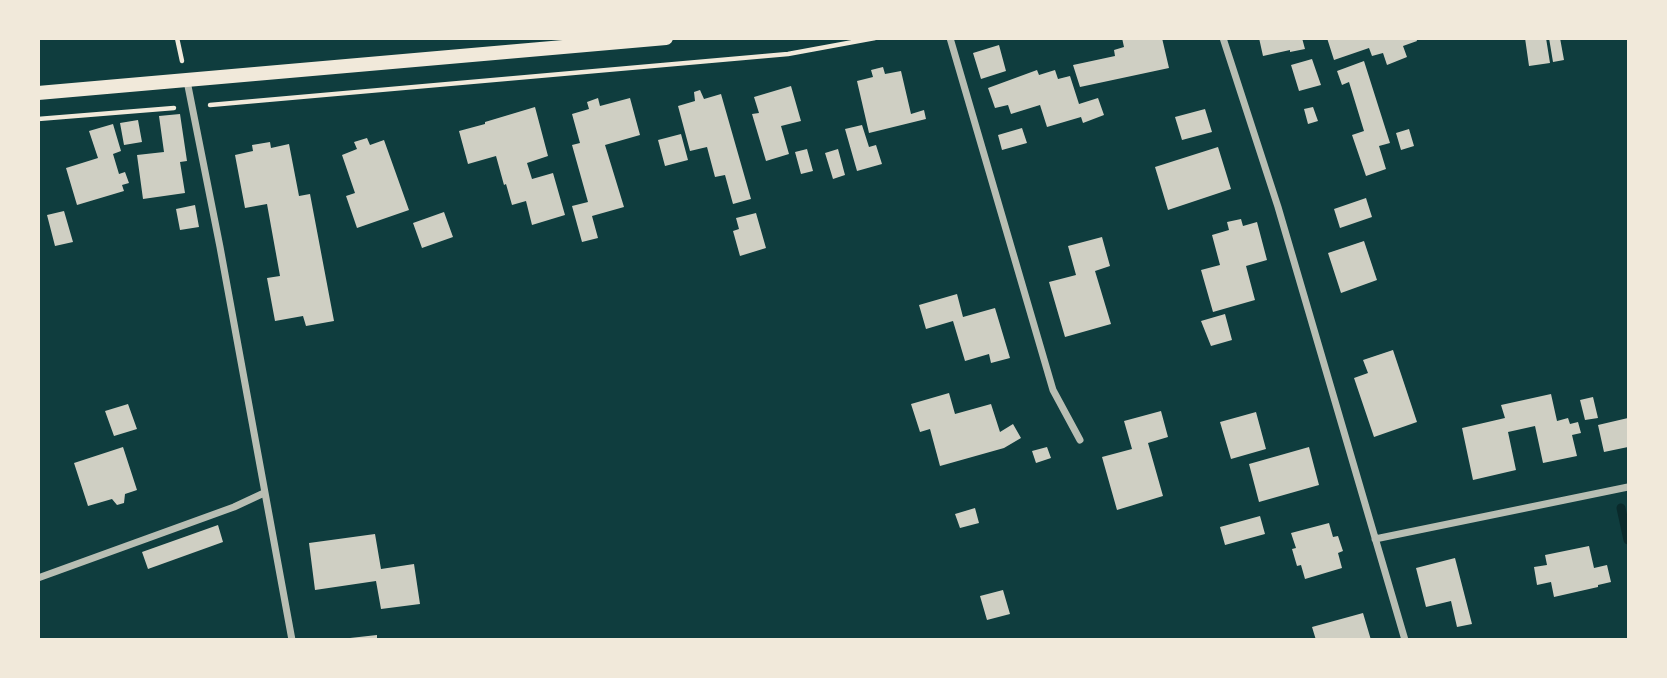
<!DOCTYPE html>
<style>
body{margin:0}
#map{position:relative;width:1667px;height:678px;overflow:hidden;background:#0f3d3e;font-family:Arial,sans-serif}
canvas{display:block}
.frame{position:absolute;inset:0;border:40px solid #f1e9da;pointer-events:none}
</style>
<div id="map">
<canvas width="1667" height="678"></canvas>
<div class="frame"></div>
</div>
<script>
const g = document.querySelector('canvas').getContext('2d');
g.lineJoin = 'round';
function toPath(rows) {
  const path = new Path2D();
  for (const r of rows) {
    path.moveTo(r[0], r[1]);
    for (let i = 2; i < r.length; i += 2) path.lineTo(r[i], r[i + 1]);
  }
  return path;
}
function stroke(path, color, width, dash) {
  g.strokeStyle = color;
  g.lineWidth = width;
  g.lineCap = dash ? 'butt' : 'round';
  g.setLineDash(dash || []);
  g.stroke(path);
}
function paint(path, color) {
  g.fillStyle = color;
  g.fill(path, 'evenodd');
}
const stream = toPath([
 [1621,508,1628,540]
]);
const building = toPath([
 [1122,38,1162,38,1169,68,1080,87,1073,65,1115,56,1114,50,1124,47],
 [1259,38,1302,38,1305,49,1290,52,1290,50,1263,56],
 [1327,38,1416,38,1417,41,1403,46,1407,57,1387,65,1383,53,1372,56,1369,48,1334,60],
 [1525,38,1546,38,1550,63,1529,66],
 [1549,38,1560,38,1564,60,1553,62],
 [999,45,1006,71,981,79,973,53],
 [1312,59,1321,85,1299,91,1291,65],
 [1364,61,1390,143,1379,146,1386,169,1366,176,1352,135,1364,131,1349,82,1342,85,1337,71],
 [883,67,885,74,901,71,911,114,924,110,926,119,869,133,857,81,873,77,871,70],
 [1037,70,1039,75,1055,70,1058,79,1070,76,1079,104,1098,98,1104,115,1083,123,1081,117,1047,127,1040,105,1011,114,1008,105,995,108,988,88],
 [791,86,801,121,781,126,789,154,766,161,752,114,759,113,754,97],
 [700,90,704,99,721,94,751,199,733,204,725,175,715,177,707,147,690,151,678,106,695,101,694,92],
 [598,98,600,106,630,98,640,135,605,145,624,207,592,216,598,238,582,242,572,206,588,202,572,145,580,143,572,114,589,109,587,102],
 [535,107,548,156,527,163,532,179,553,173,565,215,532,225,526,201,512,205,506,184,504,185,496,156,468,164,459,131,485,124,485,122],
 [1313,107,1318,121,1308,124,1304,109],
 [1205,109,1212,132,1182,140,1175,117],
 [180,114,187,161,180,162,185,193,143,199,137,155,164,152,159,116],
 [138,120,142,142,124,145,120,123],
 [113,124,121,151,113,154,119,174,125,172,129,183,122,185,124,191,77,205,66,168,98,158,89,131],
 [862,125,869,147,876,145,882,164,857,171,845,129],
 [1022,128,1027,143,1002,150,998,135],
 [1409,129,1414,146,1401,150,1396,133],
 [681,134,688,160,665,166,658,140],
 [367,138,370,145,384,140,409,210,357,228,346,196,355,193,342,155,357,149,354,142],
 [270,142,271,148,289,144,299,196,310,194,334,321,306,326,303,316,275,321,267,278,280,276,267,204,245,208,235,155,253,151,252,145],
 [1218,147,1231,189,1168,210,1155,167],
 [807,149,813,171,801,174,795,152],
 [838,149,845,175,833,179,825,153],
 [1366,198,1372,217,1340,228,1334,209],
 [195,205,199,227,180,230,176,209],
 [64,211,73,242,55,246,47,215],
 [444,212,453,237,422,248,413,223],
 [756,213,766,248,740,256,733,231,739,229,736,218],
 [1241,219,1243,226,1257,222,1267,260,1246,266,1255,300,1213,312,1201,270,1220,265,1212,235,1229,230,1227,222],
 [1102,237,1110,266,1095,271,1111,324,1065,337,1049,282,1076,275,1068,246],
 [1364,241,1377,280,1341,293,1328,253],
 [957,294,963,317,995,308,1010,358,991,363,989,354,965,361,953,321,926,329,919,305],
 [1225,314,1232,340,1211,346,1201,321],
 [1393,350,1417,422,1374,437,1354,378,1368,373,1363,360],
 [949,393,955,414,991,404,1000,432,1013,424,1021,438,1004,448,940,466,930,429,920,432,911,404],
 [1551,394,1557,421,1568,418,1570,424,1578,422,1581,433,1572,435,1577,456,1543,463,1535,426,1508,432,1516,470,1473,480,1462,428,1505,418,1501,405],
 [1593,397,1598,418,1585,420,1580,400],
 [128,404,137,429,114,436,105,411],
 [1161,411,1168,437,1148,443,1163,496,1117,510,1102,457,1132,449,1124,421],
 [1256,412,1266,449,1231,459,1220,422],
 [1628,418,1628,447,1604,452,1598,425],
 [123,447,137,490,125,494,124,503,117,505,112,499,88,506,74,463],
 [1047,447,1051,458,1036,463,1032,451],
 [1309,447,1319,485,1259,502,1249,464],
 [975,508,979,523,960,528,955,514],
 [1260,516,1265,534,1225,545,1220,527],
 [1329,523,1333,537,1338,536,1343,551,1338,553,1342,568,1305,579,1301,565,1297,566,1292,549,1296,548,1291,533],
 [218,525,223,542,148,569,142,552],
 [375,534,381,569,414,564,420,604,381,609,376,581,315,590,309,543],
 [1589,546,1594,568,1607,565,1611,582,1598,585,1598,587,1554,597,1551,582,1537,585,1534,567,1547,565,1545,555],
 [1455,558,1472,624,1457,627,1451,601,1426,607,1416,568],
 [1003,590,1010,614,987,620,980,596],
 [1363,613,1371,640,1316,640,1312,627],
 [377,635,377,640,350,640,350,638]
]);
const path = toPath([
 [177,38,182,61],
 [210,105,788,54,875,38],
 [38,119,174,108]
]);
const minor = toPath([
 [950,38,1053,390,1080,440],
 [1223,38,1278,207,1405,640],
 [187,81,220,247,292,640],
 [1375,539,1628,487],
 [38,578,234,507,264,493]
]);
const secondary = toPath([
 [38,93,666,38]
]);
stroke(stream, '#0a2a2b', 9);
paint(building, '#cfcfc3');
stroke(path, '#f1e9da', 4.5);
stroke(minor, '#b8beb3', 7);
stroke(secondary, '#f1e9da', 14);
</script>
